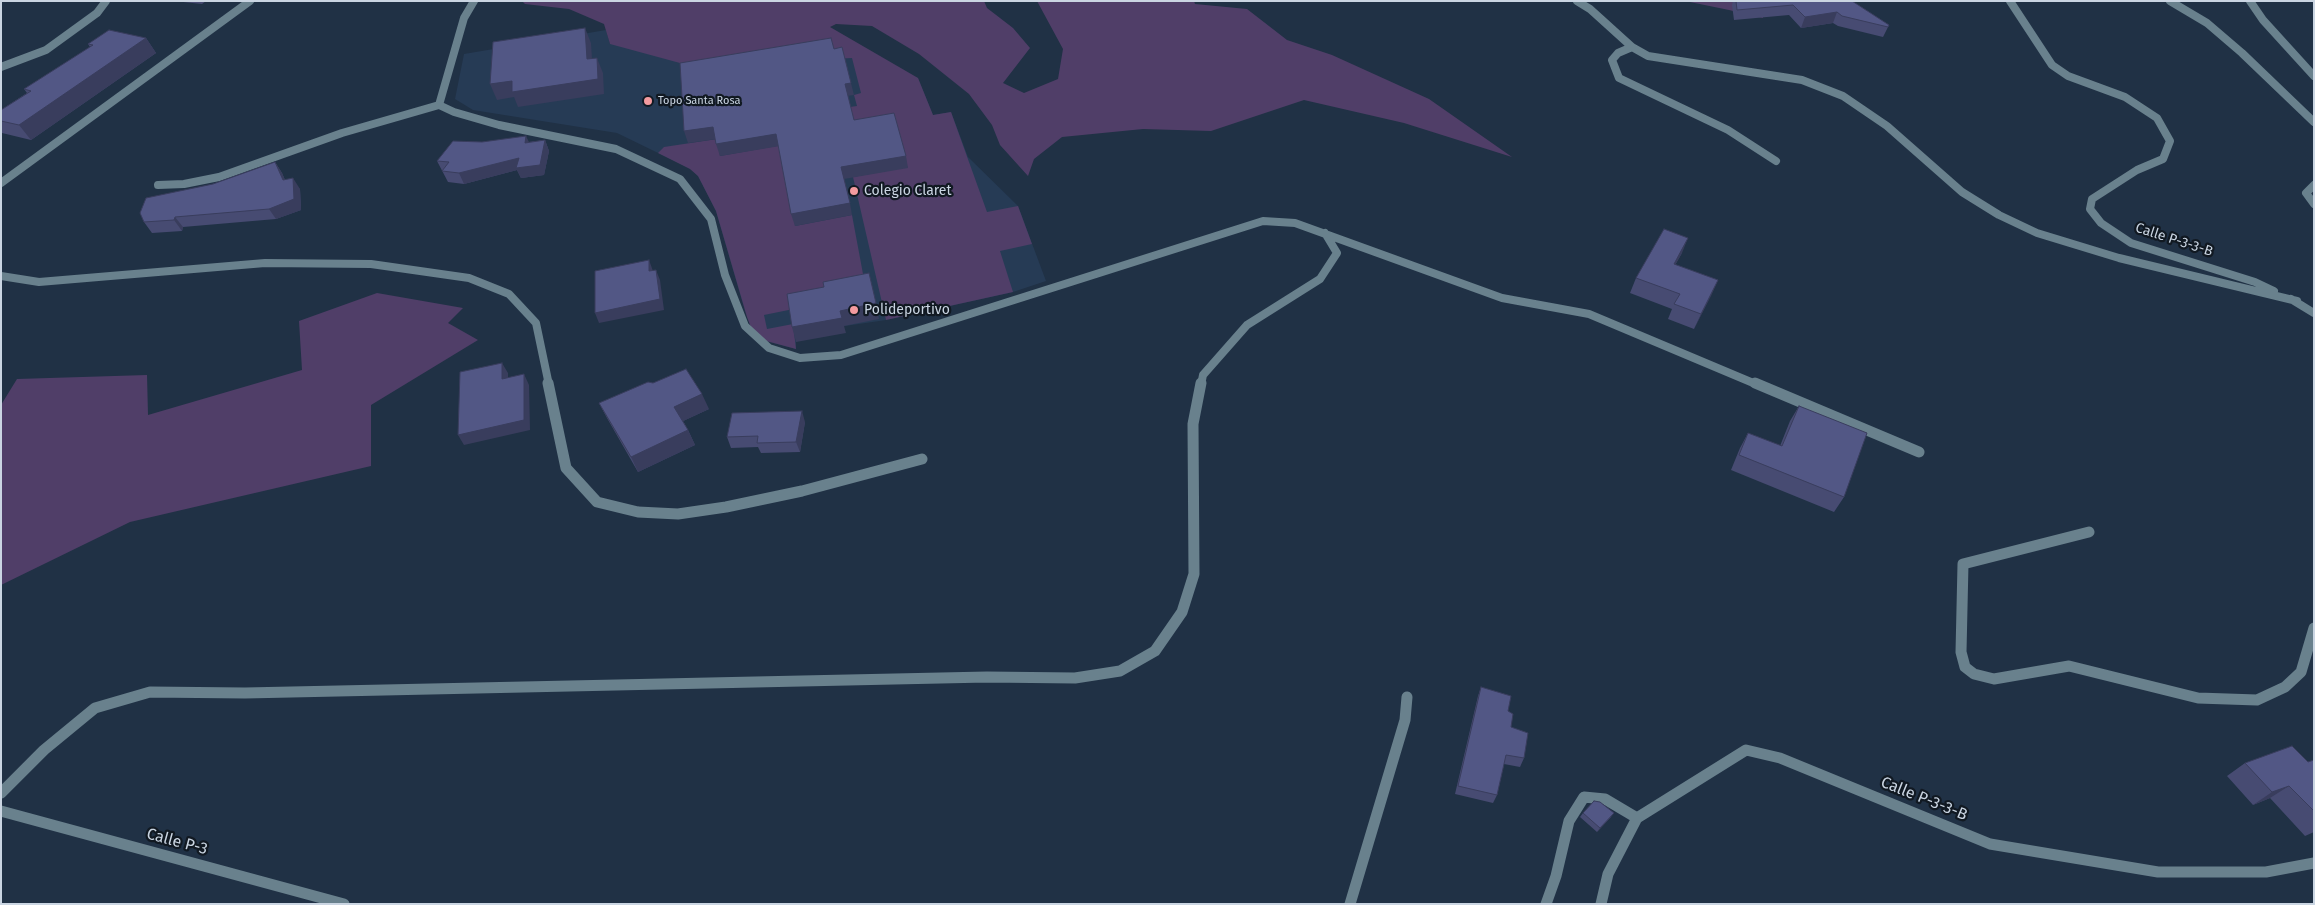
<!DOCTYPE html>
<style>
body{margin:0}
#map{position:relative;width:2315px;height:905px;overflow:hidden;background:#203145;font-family:"Fira Sans",sans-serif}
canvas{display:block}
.frame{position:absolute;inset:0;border:2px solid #cad5e2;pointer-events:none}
</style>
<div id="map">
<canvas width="2315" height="905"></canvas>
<div class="frame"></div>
</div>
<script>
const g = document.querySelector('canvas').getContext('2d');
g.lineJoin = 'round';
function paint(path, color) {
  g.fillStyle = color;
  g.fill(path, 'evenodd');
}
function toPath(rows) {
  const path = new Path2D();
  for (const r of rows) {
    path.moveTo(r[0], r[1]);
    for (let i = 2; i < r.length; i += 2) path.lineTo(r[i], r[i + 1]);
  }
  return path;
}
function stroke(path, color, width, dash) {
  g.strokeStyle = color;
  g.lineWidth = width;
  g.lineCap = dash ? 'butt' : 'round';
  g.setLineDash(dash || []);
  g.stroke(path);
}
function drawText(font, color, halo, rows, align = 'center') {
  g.font = font + ' "Fira Sans",sans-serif';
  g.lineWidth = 4.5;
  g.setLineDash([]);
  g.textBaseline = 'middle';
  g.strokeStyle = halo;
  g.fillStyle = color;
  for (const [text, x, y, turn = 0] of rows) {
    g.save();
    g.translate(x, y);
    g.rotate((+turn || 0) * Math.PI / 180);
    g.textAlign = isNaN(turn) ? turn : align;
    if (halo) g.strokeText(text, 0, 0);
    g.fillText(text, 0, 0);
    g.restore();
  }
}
const built = toPath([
 [606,30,610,44,801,41,918,78,933,115,951,112,968,157,1018,206,1046,281,1013,292,886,320,845,326,796,342,796,349,755,338,745,311,716,211,698,176,691,169,617,133,473,110,455,99,464,54]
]);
const green = toPath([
 [522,1,984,1,987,8,1013,28,1030,48,1003,83,1024,93,1058,79,1063,49,1037,1,1194,1,1195,4,1247,9,1287,40,1332,55,1429,99,1512,157,1404,123,1304,100,1211,131,1143,129,1062,137,1034,159,1028,176,1000,145,992,125,969,94,919,54,872,26,836,24,830,27,918,78,933,115,951,112,987,212,1018,206,1032,244,1000,251,1013,292,886,320,853,177,908,167,856,132,850,107,857,106,854,95,861,93,852,58,691,66,610,44,604,24,569,9,525,4],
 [1685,1,1762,1,1763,18,1729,10],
 [717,139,720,156,788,144,795,226,852,215,866,290,828,302,764,315,767,329,793,324,796,349,755,338,747,317,716,211,698,176,690,169,658,153,664,147],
 [377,293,463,308,448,323,478,340,371,405,371,466,130,522,1,585,1,405,17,379,147,375,148,415,302,370,299,321]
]);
const lane = toPath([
 [2089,532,1963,564,1961,652,1965,667,1974,674,1994,679,2069,666,2198,698,2257,700,2285,687,2301,672,2314,628]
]);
const streetFar1 = toPath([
 [474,1,464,18,439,105,454,112,499,125,616,149,680,179,711,219,725,275,745,326,769,348,800,358,841,355,1263,221,1295,223,1502,298,1589,314,1758,385],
 [1577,1,1590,9,1632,47,1648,56,1802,80,1843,96,1887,126,1962,192,1999,215,2037,233,2119,258,2297,301],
 [2010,1,2052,65,2068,76,2125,97,2157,118,2170,141,2163,159,2137,170,2092,199,2090,209,2101,223,2131,243,2255,282,2274,291],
 [2170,1,2207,23,2242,53,2314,122],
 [2250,1,2263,20,2314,76],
 [1632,47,1618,53,1612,60,1619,78,1728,130,1776,161],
 [1,67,46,50,97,13,106,1],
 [1,183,250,1],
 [158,185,184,184,219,177,342,133,439,105],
 [2314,185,2306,193,2314,204],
 [1,276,39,282,265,263,371,264,469,278,509,294,536,323,549,385],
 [2291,299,2314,313],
 [1201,385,1203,375,1247,325,1320,279,1337,253,1325,233]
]);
const street = toPath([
 [548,383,566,468,597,502,638,512,678,514,726,507,802,491,922,459],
 [1755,383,1919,452],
 [1,793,44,750,95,708,150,692,245,693,987,677,1075,678,1120,671,1155,651,1182,612,1194,574,1193,424,1201,383],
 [1,811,344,904],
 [1350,904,1405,720,1407,697],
 [1546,904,1556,876,1569,821,1584,797,1605,799,1637,818],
 [1601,904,1608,874,1637,818,1746,750,1780,758,1990,844,2158,872,2266,872,2314,863]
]);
const wall = toPath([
 [174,1,206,1,202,4],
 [1733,1,1852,1,1889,25,1883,37,1838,26,1833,23,1801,28,1789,15,1734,20,1732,5],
 [146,38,156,53,31,140,2,133,1,132,1,110,27,93,24,89,90,47,88,44],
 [545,140,549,151,544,175,521,178,517,170,464,184,448,182,437,161,529,142],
 [275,162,282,173,285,180,300,189,301,210,276,219,183,227,182,231,152,233,144,222,213,184],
 [1682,253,1675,265,1718,280,1694,329,1668,319,1672,309,1630,293,1636,278],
 [599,403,709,409,683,421,688,430,695,445,638,472,607,418],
 [1799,406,1844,497,1834,512,1731,470,1740,448,1748,433,1780,446,1790,421],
 [805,422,800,452,761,453,758,447,731,448,727,437],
 [1481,687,1508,711,1511,727,1524,758,1520,767,1504,764,1497,795,1493,803,1455,794,1478,696],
 [2314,760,2314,832,2305,836,2270,798,2253,805,2227,776,2245,763,2308,762],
 [1583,813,1611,817,1597,832,1580,817]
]);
const shadedWall = toPath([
 [1837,12,1833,23,1801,28,1805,17],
 [585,28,591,43,593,75,587,59],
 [146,38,156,53,31,140,19,125],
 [597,58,603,73,604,94,518,107,514,97,497,100,490,84,512,81],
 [851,83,854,95,847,96,845,84],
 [713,127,717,139,688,143,684,131],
 [776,134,780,146,720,156,716,144],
 [526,136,531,146,525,143],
 [545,140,549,151,544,175,521,178,517,170,464,184,459,173,519,158],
 [906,156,908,168,844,179,841,167],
 [275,162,282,173,289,190,283,180],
 [293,178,300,189,301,210,276,219,269,209],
 [850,203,852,215,795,226,791,214],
 [175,217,183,227,182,231,174,220],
 [1688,238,1682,253,1667,279,1674,264],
 [649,260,653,271,649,271],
 [656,270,660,280,664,310,599,323,595,313],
 [869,273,879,319,844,326,846,333,796,342,792,327],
 [1718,280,1711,296,1694,329,1701,314],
 [502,363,508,373,508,389,502,379],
 [524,374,529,385,530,430,464,445,458,435],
 [702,394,709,409,681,422,674,407],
 [802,411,805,422,800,452,796,442],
 [688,430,695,445,638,472,631,457],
 [2289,786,2270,798,2253,805,2272,792],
 [1614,813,1611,817,1597,832,1600,828]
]);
const building = toPath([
 [1736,1,1852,1,1889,25,1888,27,1842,16,1837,12,1805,17,1793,5,1737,10,1736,1],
 [585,28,587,59,597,58,598,79,512,92,512,81,490,84,493,42,585,28],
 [109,30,146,38,19,125,1,121,1,110,31,91,24,89,93,45,88,44,109,30],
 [831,38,834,49,842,47,851,83,845,84,854,120,894,113,906,156,841,167,850,203,791,214,776,134,716,144,713,127,684,131,680,63,831,38],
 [526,136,525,143,545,140,540,165,516,168,519,158,459,173,442,171,449,162,437,161,453,141,482,142,526,136],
 [275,162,283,180,293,178,294,199,269,209,175,217,174,220,144,222,140,213,146,198,213,184,275,162],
 [1664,229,1688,238,1674,264,1718,280,1701,314,1674,304,1680,294,1636,278,1664,229],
 [649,260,649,271,656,270,660,299,595,313,595,271,649,260],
 [869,273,876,303,840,311,842,318,792,327,787,294,824,287,823,282,869,273],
 [502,363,502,379,524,374,524,420,458,435,460,372,502,363],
 [686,369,702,394,674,407,688,430,631,457,599,403,648,382,653,383,686,369],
 [1799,406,1867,433,1844,497,1739,455,1748,433,1782,446,1799,406],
 [802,411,796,442,757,443,758,436,727,437,732,413,802,411],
 [1481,687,1511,696,1508,711,1513,714,1511,727,1528,733,1524,758,1506,755,1497,795,1458,786,1481,687],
 [2292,746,2308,762,2314,760,2314,811,2289,786,2272,792,2245,763,2292,746],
 [1594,801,1600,802,1614,813,1600,828,1583,813,1594,801]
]);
const markers = [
 [648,101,5,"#f49b9f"],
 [854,191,5,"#f49b9f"],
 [854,310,5,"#f49b9f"]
];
const farPoinames = [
 ["Topo Santa Rosa",658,101]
];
const poiNames = [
 ["Colegio Claret",864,191],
 ["Polideportivo",864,310]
];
const streetNames = [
 ["Calle P-3-3-B",2174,240,18]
];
const nearStreetnames = [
 ["Calle P-3-3-B",1924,799,22],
 ["Calle P-3",177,842,15]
];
paint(built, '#263b55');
paint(green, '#503e68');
stroke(lane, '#69818d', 11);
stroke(streetFar1, '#69818d', 8);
stroke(street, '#69818d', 11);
paint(wall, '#474b72');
paint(shadedWall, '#393d5d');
paint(building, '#525785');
stroke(building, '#393d5d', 1);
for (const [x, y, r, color] of markers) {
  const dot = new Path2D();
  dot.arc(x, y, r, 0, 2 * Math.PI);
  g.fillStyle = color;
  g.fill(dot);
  stroke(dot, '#111922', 2);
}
drawText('11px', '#cad5e2', '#111922', farPoinames, 'left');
drawText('14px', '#cad5e2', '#111922', poiNames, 'left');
drawText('14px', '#cad5e2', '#111922', streetNames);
drawText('16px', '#cad5e2', '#111922', nearStreetnames);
</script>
